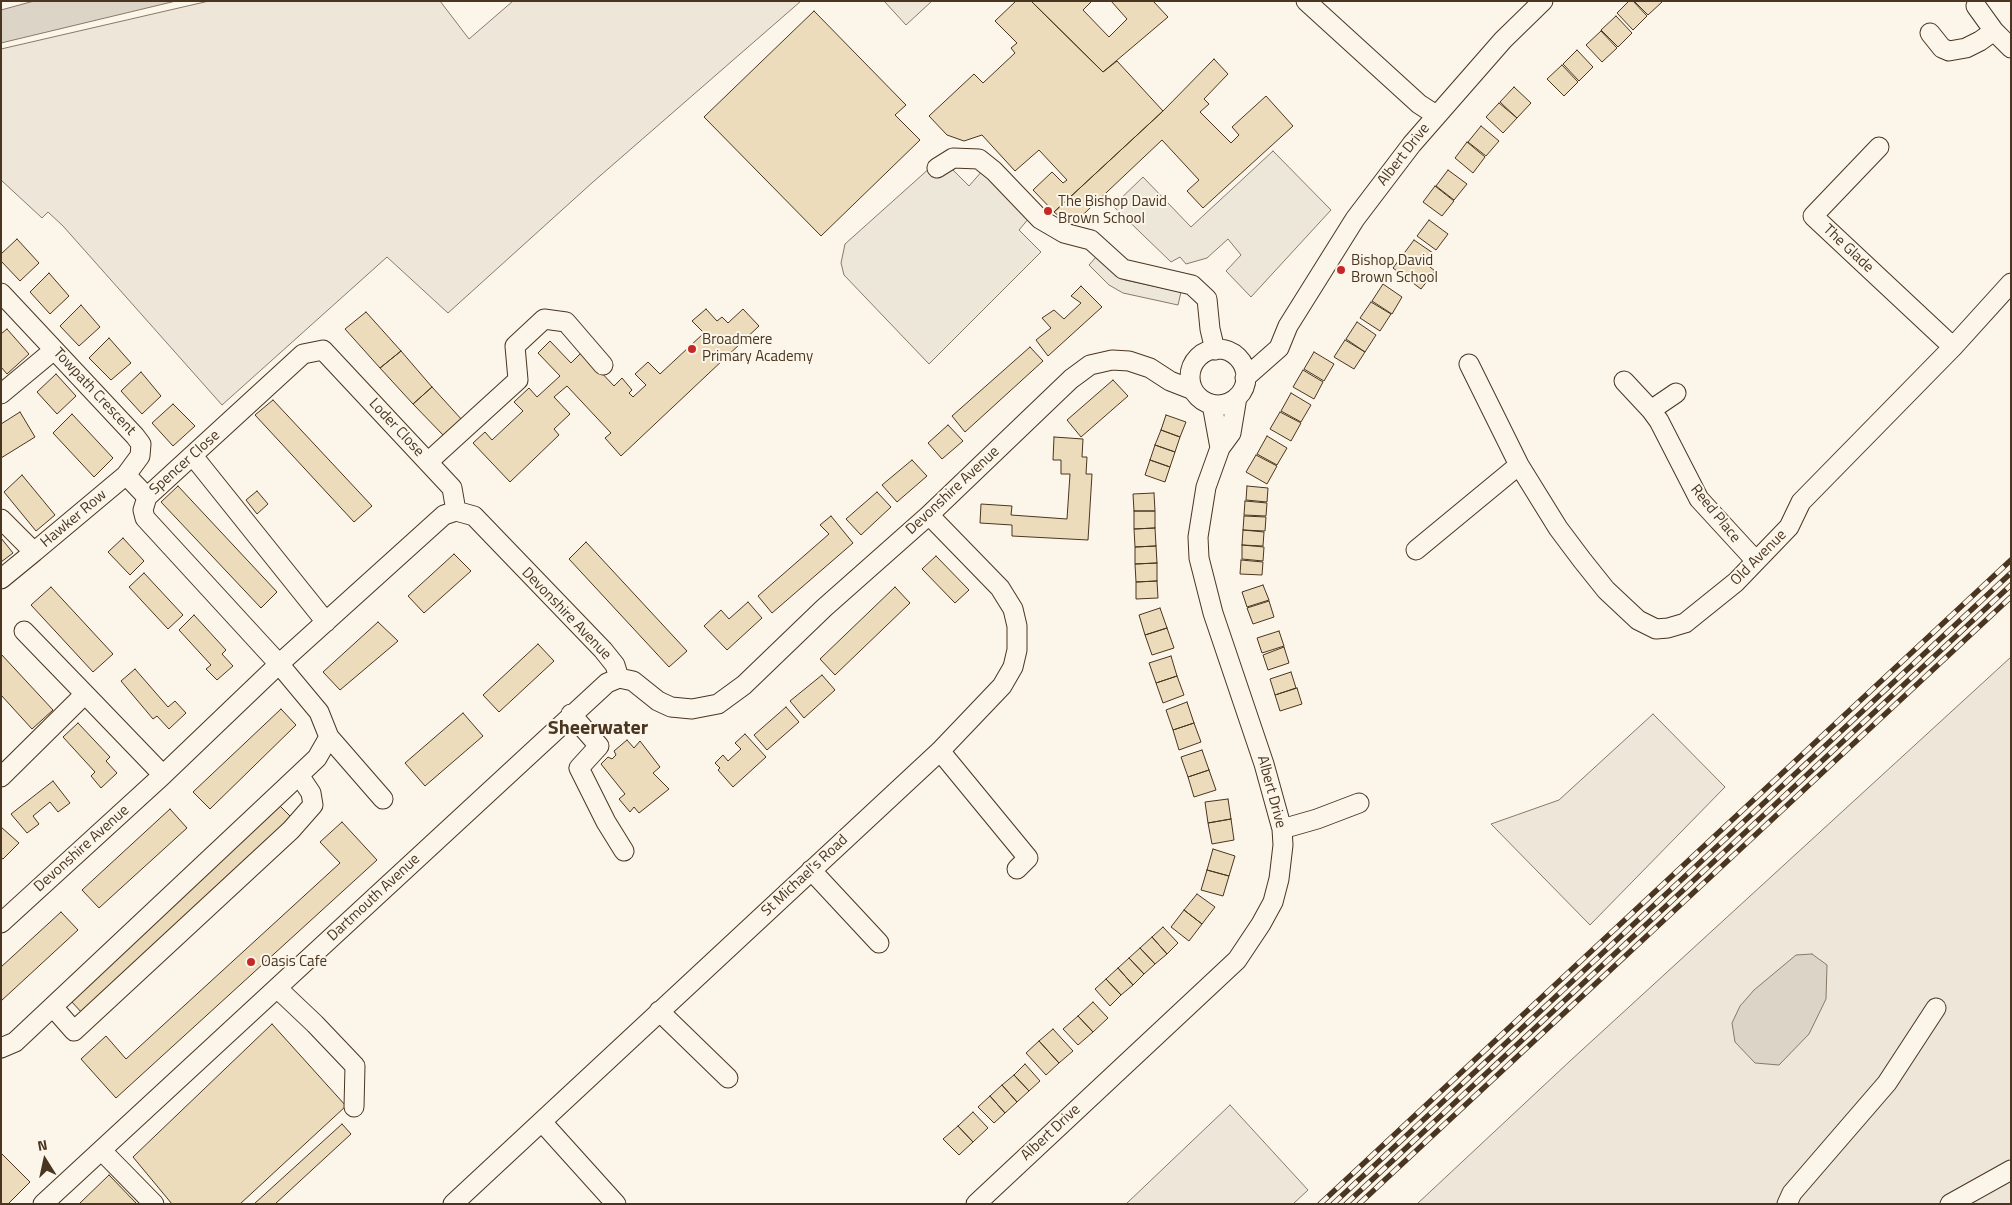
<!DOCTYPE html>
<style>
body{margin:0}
#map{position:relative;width:2012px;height:1205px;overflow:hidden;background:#fbf6e9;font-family:"Titillium Web",sans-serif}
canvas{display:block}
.frame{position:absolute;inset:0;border:2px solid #4a3520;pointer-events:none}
.north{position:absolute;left:20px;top:1135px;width:50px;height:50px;-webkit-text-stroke:4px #fbf6e9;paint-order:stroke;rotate:350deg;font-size:14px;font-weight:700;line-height:20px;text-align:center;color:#4a3520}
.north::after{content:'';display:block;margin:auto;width:18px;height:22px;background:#4a3520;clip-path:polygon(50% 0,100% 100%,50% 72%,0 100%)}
</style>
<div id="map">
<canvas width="2012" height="1205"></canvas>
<div class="frame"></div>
<div class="north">N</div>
</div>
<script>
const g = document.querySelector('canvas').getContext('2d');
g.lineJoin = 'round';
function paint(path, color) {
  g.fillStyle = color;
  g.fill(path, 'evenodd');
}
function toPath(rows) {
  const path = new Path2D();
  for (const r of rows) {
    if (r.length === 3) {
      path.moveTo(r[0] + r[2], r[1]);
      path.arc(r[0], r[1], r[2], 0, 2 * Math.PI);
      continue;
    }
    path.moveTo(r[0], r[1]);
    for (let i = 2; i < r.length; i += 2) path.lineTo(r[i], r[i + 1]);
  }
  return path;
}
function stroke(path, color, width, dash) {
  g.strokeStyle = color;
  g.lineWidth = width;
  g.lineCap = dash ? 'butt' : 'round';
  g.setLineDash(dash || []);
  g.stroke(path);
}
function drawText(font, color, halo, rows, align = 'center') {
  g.font = font + ' "Titillium Web",sans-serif';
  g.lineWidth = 4;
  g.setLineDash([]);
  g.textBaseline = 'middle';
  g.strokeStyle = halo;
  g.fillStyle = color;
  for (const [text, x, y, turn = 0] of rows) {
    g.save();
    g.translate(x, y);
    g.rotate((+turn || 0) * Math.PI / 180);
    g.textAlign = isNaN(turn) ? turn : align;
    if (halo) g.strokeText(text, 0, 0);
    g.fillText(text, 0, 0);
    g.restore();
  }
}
const green = toPath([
 [209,1,440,1,469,39,513,1,801,1,593,182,448,313,387,257,222,405,63,226,48,212,42,218,1,180,1,49,209,1],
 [884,1,932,1,906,25,884,1],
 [2011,657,2011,1204,1417,1204,1570,1061,2011,657],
 [1653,714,1725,787,1590,925,1491,824,1559,800,1653,714],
 [1230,1105,1308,1190,1293,1204,1126,1204,1230,1105]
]);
const parking = toPath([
 [1273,151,1331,210,1251,297,1226,271,1241,255,1228,239,1207,258,1186,264,1180,257,1171,262,1113,206,1143,177,1191,227,1273,151],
 [941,158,969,186,983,170,1030,217,1019,230,1041,252,929,364,844,275,841,263,845,244,941,158],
 [1096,257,1125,280,1181,292,1178,305,1123,293,1109,285,1089,265,1096,257]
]);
const water = toPath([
 [34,1,176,1,1,43,1,10,34,1],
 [1812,954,1827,965,1826,999,1809,1034,1779,1065,1755,1063,1735,1042,1732,1023,1740,1006,1754,990,1796,955,1812,954]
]);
const building = toPath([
 [1016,1,1031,1,1103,72,1117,61,1163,111,1054,212,1033,190,1052,172,1063,183,1067,180,1039,150,1015,171,982,135,964,141,947,135,929,116,974,74,983,83,1015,53,1011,48,1017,43,995,21,1016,1],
 [1031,1,1092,1,1083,10,1109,37,1127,19,1111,1,1153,1,1168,17,1103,72,1031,1],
 [1629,1,1633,1,1647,16,1633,30,1617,13,1629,1],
 [1634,1,1662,1,1662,2,1648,15,1634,1],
 [814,11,906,105,895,115,920,140,821,236,704,117,814,11],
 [1616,16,1632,33,1618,47,1601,30,1616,16],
 [1601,31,1617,48,1602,62,1586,45,1601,31],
 [1577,50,1593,67,1579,81,1563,64,1577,50],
 [1214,59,1228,74,1204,99,1209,104,1200,112,1231,143,1239,135,1232,127,1266,96,1293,126,1203,208,1187,191,1199,180,1162,140,1071,226,1054,212,1163,111,1214,59],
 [1562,65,1578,82,1564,96,1547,79,1562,65],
 [1514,87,1531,103,1517,118,1500,102,1514,87],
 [1499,103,1517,118,1503,133,1486,117,1499,103],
 [1481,126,1499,141,1486,156,1468,142,1481,126],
 [1467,142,1485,157,1473,173,1455,158,1467,142],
 [1448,170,1467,184,1454,200,1436,186,1448,170],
 [1435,186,1454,201,1442,216,1423,202,1435,186],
 [1429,220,1448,234,1436,250,1417,236,1429,220],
 [17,239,39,263,20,281,1,261,1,254,17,239],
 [1414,240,1433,253,1425,263,1435,271,1421,289,1393,268,1414,240],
 [49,273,69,296,50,314,30,292,49,273],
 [1383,284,1402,297,1392,314,1372,301,1383,284],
 [1081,286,1102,307,1048,356,1036,340,1051,328,1042,318,1054,310,1064,319,1081,303,1071,296,1081,286],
 [1371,302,1391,314,1380,331,1360,318,1371,302],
 [81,305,100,327,79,346,60,326,81,305],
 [706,309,717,321,722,317,728,323,743,309,759,326,621,456,605,438,611,433,567,386,554,397,570,414,554,429,559,435,510,482,473,443,485,432,492,440,523,411,514,402,529,388,537,397,560,376,538,353,550,341,571,363,582,352,614,386,622,378,632,390,629,393,633,397,646,385,635,374,648,362,660,374,704,333,692,321,706,309],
 [366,312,401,351,380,368,345,329,366,312],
 [1357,322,1376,335,1365,352,1346,339,1357,322],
 [7,329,29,354,7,374,1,367,1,334,7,329],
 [109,338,131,363,111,380,89,358,109,338],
 [1345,340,1365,352,1354,369,1334,357,1345,340],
 [1030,347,1043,361,965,432,952,416,1030,347],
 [401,351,432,387,413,404,380,368,401,351],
 [1314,352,1334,364,1324,381,1304,369,1314,352],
 [1303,370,1323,382,1314,399,1293,387,1303,370],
 [141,372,161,396,142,414,121,391,141,372],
 [56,374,76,396,57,414,37,392,56,374],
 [1113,380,1128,396,1081,437,1067,420,1113,380],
 [432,387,463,421,445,437,413,404,432,387],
 [1291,393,1311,405,1301,422,1281,411,1291,393],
 [273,400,372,506,354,522,255,415,273,400],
 [173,404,195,426,173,446,152,423,173,404],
 [20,412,35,437,1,458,1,424,20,412],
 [1280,412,1301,423,1291,441,1270,429,1280,412],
 [72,414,113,458,94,477,53,433,72,414],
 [1166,415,1186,422,1180,437,1161,430,1166,415],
 [948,425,963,441,942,459,928,443,948,425],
 [1161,430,1180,437,1175,452,1155,445,1161,430],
 [1267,436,1287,448,1277,465,1257,454,1267,436],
 [1054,437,1083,439,1082,457,1087,457,1086,474,1092,474,1088,540,1012,536,1012,525,980,523,981,504,1012,506,1011,515,1067,519,1070,474,1061,474,1061,460,1053,460,1054,437],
 [1155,445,1175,452,1170,467,1150,460,1155,445],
 [1256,455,1277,466,1267,484,1246,472,1256,455],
 [912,460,927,476,897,502,882,485,912,460],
 [1150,460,1170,467,1165,482,1145,475,1150,460],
 [22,475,55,515,36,531,4,492,22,475],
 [178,486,277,592,261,608,161,502,178,486],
 [1247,486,1268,488,1267,502,1246,500,1247,486],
 [257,491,268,504,257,514,246,500,257,491],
 [877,492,891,507,861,535,846,519,877,492],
 [1154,493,1155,511,1134,511,1133,494,1154,493],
 [1245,501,1267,503,1266,516,1244,515,1245,501],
 [1134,511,1155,511,1155,528,1134,529,1134,511],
 [831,516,853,543,772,613,758,596,829,534,820,525,831,516],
 [1244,516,1266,517,1265,531,1243,530,1244,516],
 [1155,528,1156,546,1135,547,1134,529,1155,528],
 [1243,530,1264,532,1263,546,1242,545,1243,530],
 [1,538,13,553,1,562,1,538],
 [123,538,144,561,130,575,108,552,123,538],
 [586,542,687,651,669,667,569,559,586,542],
 [1242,545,1264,547,1263,561,1242,559,1242,545],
 [1156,546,1157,563,1135,564,1135,547,1156,546],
 [454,554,471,571,424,613,408,596,454,554],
 [936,556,969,590,955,603,922,569,936,556],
 [1241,560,1263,562,1262,575,1240,574,1241,560],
 [1157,563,1157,581,1136,582,1135,564,1157,563],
 [144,573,183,615,168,629,129,587,144,573],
 [1157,581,1158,598,1136,599,1136,582,1157,581],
 [1263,585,1269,600,1247,607,1242,592,1263,585],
 [51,587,113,654,93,672,31,605,51,587],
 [895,587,910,603,835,675,820,659,895,587],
 [1269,601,1274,617,1253,624,1247,608,1269,601],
 [748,602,762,618,727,650,704,626,721,610,729,619,748,602],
 [1160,608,1167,628,1145,635,1139,615,1160,608],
 [194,615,226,650,222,654,233,666,217,680,206,669,211,665,179,630,194,615],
 [378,622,398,641,340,690,323,672,378,622],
 [1167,628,1174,648,1152,655,1145,635,1167,628],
 [1279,631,1284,646,1262,653,1257,638,1279,631],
 [538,644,554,661,499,712,483,695,538,644],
 [1284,647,1289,663,1268,670,1263,655,1284,647],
 [1,654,53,710,32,729,1,695,1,654],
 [1171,656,1177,676,1156,683,1149,663,1171,656],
 [135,669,168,707,175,701,186,713,169,729,157,716,153,719,121,681,135,669],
 [1291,672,1296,688,1275,695,1270,679,1291,672],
 [822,675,835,690,804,718,790,701,822,675],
 [1177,676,1184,695,1163,703,1156,683,1177,676],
 [1297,688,1302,704,1280,711,1275,695,1297,688],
 [1187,702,1194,723,1173,730,1166,710,1187,702],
 [786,707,799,722,767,750,754,735,786,707],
 [281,709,296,725,210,809,193,792,281,709],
 [463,713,483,736,425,786,405,763,463,713],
 [78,723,110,757,106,761,117,773,101,788,91,776,95,772,63,737,78,723],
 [1194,723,1201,742,1179,750,1173,730,1194,723],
 [745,734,766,757,733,787,718,770,720,768,715,763,723,755,728,761,741,749,735,743,745,734],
 [627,740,634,748,640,741,660,767,653,773,669,789,639,813,634,807,630,812,619,799,625,794,601,764,608,757,612,759,616,755,614,751,627,740],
 [1202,750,1209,770,1188,777,1181,757,1202,750],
 [1209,770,1216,790,1194,797,1188,777,1209,770],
 [53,781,70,803,58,812,50,802,33,816,39,824,27,833,11,814,53,781],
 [1228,799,1231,819,1208,823,1205,802,1228,799],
 [279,805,291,817,83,1014,71,1001,279,805],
 [170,809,187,828,99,908,82,890,170,809],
 [1231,819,1234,840,1212,844,1208,823,1231,819],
 [342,822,377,860,116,1098,81,1059,106,1036,126,1059,340,863,320,842,342,822],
 [1,827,19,843,3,859,1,858,1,827],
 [1213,849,1235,856,1229,876,1207,870,1213,849],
 [1207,870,1229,876,1223,896,1201,890,1207,870],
 [1197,894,1215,907,1202,924,1184,910,1197,894],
 [1184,910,1202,924,1189,941,1171,927,1184,910],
 [61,912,78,930,1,1001,1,967,61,912],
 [1163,927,1178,943,1167,954,1152,937,1163,927],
 [1152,937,1167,954,1155,964,1140,948,1152,937],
 [1140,948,1155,964,1144,974,1129,958,1140,948],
 [1129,958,1144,974,1133,985,1118,968,1129,958],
 [1118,968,1133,985,1121,995,1106,979,1118,968],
 [1106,979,1121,995,1110,1006,1095,989,1106,979],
 [1093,1002,1108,1018,1093,1032,1078,1016,1093,1002],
 [1078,1016,1093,1032,1078,1045,1063,1029,1078,1016],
 [272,1024,346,1106,240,1204,172,1204,133,1157,272,1024],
 [1053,1029,1073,1051,1059,1063,1039,1041,1053,1029],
 [1039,1041,1059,1063,1046,1075,1026,1053,1039,1041],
 [1025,1064,1040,1081,1029,1091,1014,1075,1025,1064],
 [1014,1075,1029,1091,1017,1102,1002,1085,1014,1075],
 [1002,1085,1017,1102,1005,1113,990,1096,1002,1085],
 [990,1096,1005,1113,994,1123,978,1107,990,1096],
 [973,1112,988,1128,973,1142,958,1126,973,1112],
 [342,1124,351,1134,275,1204,254,1204,342,1124],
 [958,1126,973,1142,959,1155,943,1139,958,1126],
 [1,1153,30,1182,8,1204,1,1204,1,1153],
 [109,1175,137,1204,79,1204,109,1175]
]);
const minor = toPath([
 [1306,1,1419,104,1436,115],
 [1994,31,2011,48],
 [1930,33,1942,48,1949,51,1966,48,1980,41,1994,31,1976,6],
 [1879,147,1813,216,1953,347],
 [937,168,953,158,979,159,994,171,1040,219,1064,233,1091,240,1123,269,1192,285,1207,299,1210,329,1215,350],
 [1,293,135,436,141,444,140,456,126,475,147,497],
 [1218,377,28],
 [1469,364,1519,465,1558,528,1582,560,1606,590,1638,620,1656,629,1668,628,1685,623,1736,582,1789,527,1801,502,1953,347,2011,283],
 [1245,378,1279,348,1288,326,1355,219,1412,144,1503,40,1543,1],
 [1624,381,1651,410,1659,421,1699,499,1756,561],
 [1,394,54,350],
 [1212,404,1220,448],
 [1651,410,1676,393],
 [193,456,326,622],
 [428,462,518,380,515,346,544,319,566,322,603,365],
 [1,519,34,552,126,475],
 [1416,550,1519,465],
 [1,579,34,552],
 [85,694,163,775],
 [571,714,599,746,579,768,606,822,624,851],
 [329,737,383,799],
 [940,751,1028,858,1017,869],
 [1,777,85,694,24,631],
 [1282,829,1317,819,1359,803],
 [811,870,879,943],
 [1,923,163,775,279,664,444,515,456,511,474,516,603,650,615,665,619,678],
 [277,988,315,1024,355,1066,354,1107],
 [53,1007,74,1031,291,830,313,805,311,793,299,775],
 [659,1011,728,1078],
 [1,1048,15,1042,299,775,317,758,329,737,319,712,279,664,145,518,143,510,147,497,303,354,323,350,452,488,456,511],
 [542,1122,616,1204],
 [102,1151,154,1204],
 [43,1204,607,683,619,678,633,681,658,701,671,707,692,709,718,704,744,685,824,608,929,515,1071,379,1090,365,1112,360,1129,361,1150,368,1170,381,1193,390],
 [453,1204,940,751,1002,686,1013,667,1017,650,1017,626,1013,609,1000,588,929,515],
 [976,1204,1237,960,1261,924,1273,902,1279,879,1283,845,1282,829,1264,764,1213,613,1199,558,1198,537,1206,487,1220,448,1231,433,1237,397],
 [1787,1204,1792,1193,1887,1083,1936,1008],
 [1950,1204,2011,1170]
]);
const rail = toPath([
 [1320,1204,2011,560],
 [1333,1204,2011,573],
 [1346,1204,2011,585],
 [1359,1204,2011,597]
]);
const markers = [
 [1048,211,5,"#c62828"],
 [1341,270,5,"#c62828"],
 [692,349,5,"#c62828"],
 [251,962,5,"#c62828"]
];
const streetNames = [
 ["Albert Drive",1404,155,-52],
 ["The Glade",1848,249,43],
 ["Towpath Crescent",94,392,47],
 ["Loder Close",396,428,47],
 ["Spencer Close",185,463,-42],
 ["Devonshire Avenue",953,491,-43],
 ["Reed Place",1715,514,51],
 ["Hawker Row",74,519,-40],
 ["Old Avenue",1759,558,-45],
 ["Devonshire Avenue",566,614,46],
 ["Albert Drive",1271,792,75],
 ["Devonshire Avenue",82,849,-42],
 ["St Michael's Road",805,876,-43],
 ["Dartmouth Avenue",374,898,-43],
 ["Albert Drive",1051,1133,-43]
];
const poiNames = [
 ["The Bishop David",1058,202],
 ["Brown School",1058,219],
 ["Bishop David",1351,261],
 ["Brown School",1351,278],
 ["Broadmere",702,340],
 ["Primary Academy",702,357],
 ["Oasis Cafe",261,962]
];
const districtNames = [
 ["Sheerwater",598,729]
];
paint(green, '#ede6d9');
stroke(green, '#887966', 1);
paint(parking, '#ede7d9');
stroke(parking, '#887966', 1);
paint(water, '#dcd4c6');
stroke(water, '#887966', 1);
paint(building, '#ecdcbc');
stroke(building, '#4a3520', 1);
stroke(minor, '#4a3520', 21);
stroke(minor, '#fbf6e9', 19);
stroke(rail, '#4a3520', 5.5);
stroke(rail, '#fbf6e9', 4, [11]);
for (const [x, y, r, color] of markers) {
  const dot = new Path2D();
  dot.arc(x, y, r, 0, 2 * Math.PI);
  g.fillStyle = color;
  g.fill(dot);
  stroke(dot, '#fbf6e9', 2);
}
drawText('15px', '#4a3520', '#fbf6e9', streetNames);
drawText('15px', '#4a3520', '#fbf6e9', poiNames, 'left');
drawText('bold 20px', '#4a3520', '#fbf6e9', districtNames);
</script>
